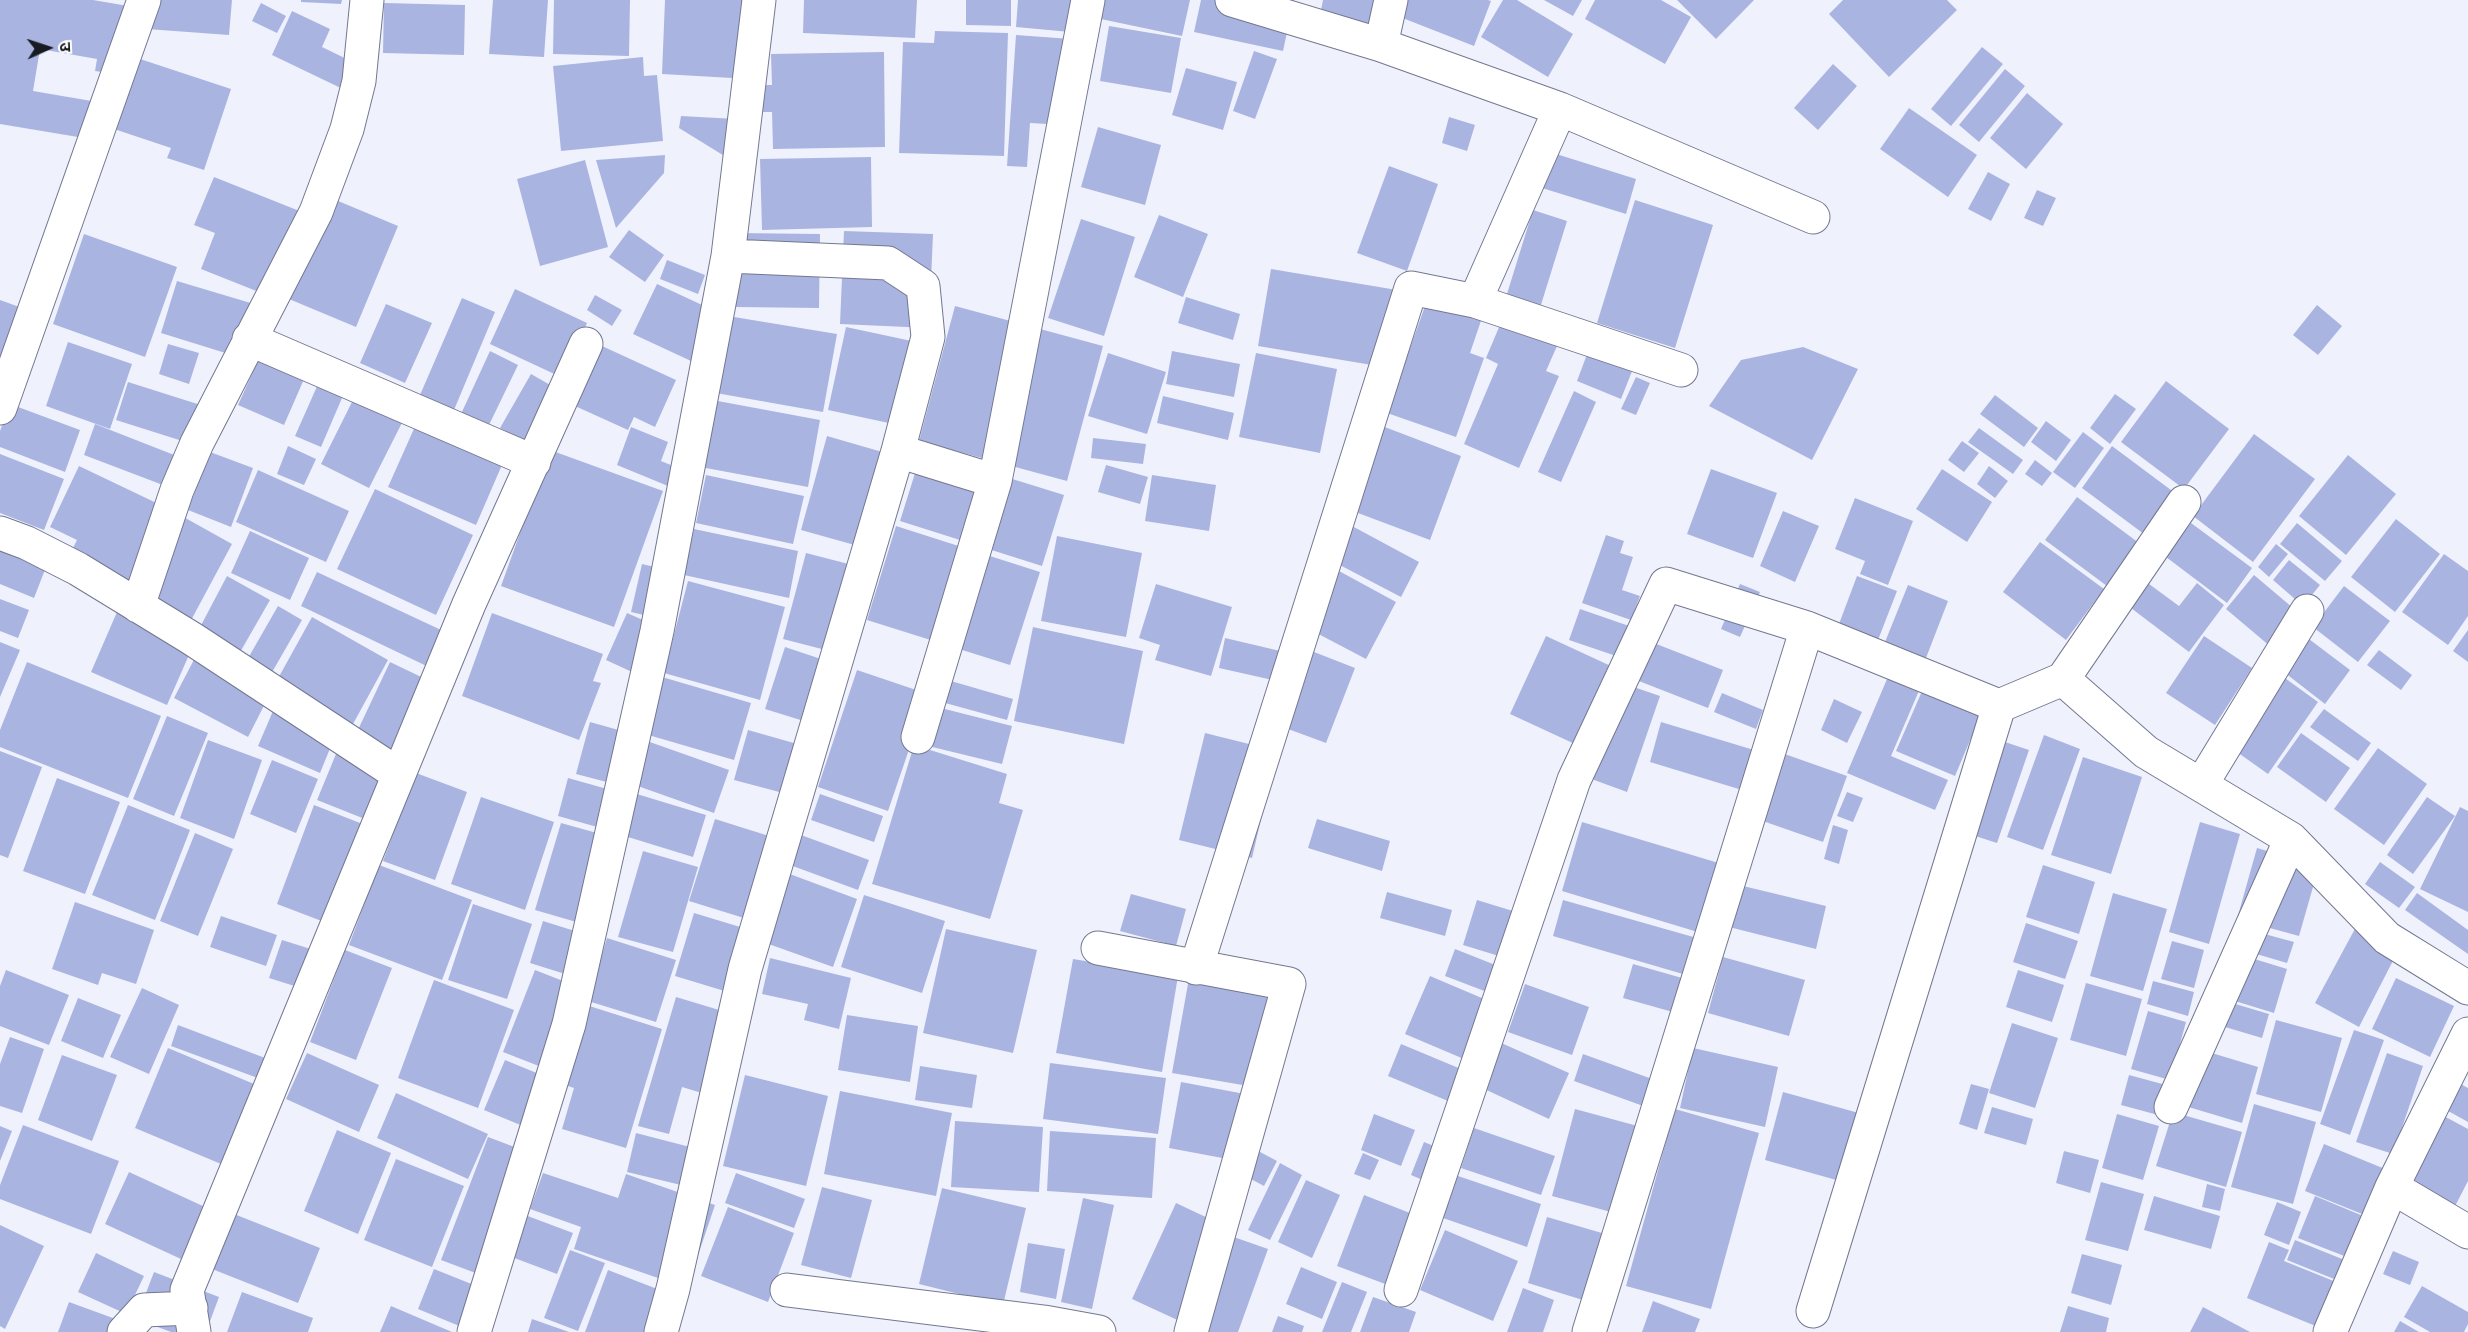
<!DOCTYPE html>
<meta charset="utf-8">
<style>
body{margin:0}
#map{position:relative;width:2468px;height:1332px;overflow:hidden;background:#eff2fd;font-family:"Exo 2","Noto Sans Devanagari",sans-serif}
canvas{display:block}
.north{position:absolute;left:18px;top:18px;width:60px;height:60px;-webkit-text-stroke:4px #fff;paint-order:stroke;rotate:87deg;font-size:16px;font-weight:700;line-height:24px;text-align:center;color:#181a24}
.north::after{content:'';display:block;margin:auto;width:21px;height:27px;background:#181a24;clip-path:polygon(50% 0,100% 100%,50% 72%,0 100%)}
</style>
<div id="map">
<canvas width="2468" height="1332"></canvas>
<div class="north">उ</div>
</div>
<script>
const g = document.querySelector('canvas').getContext('2d');
g.lineJoin = 'round';
function paint(path, color) {
  g.fillStyle = color;
  g.fill(path, 'evenodd');
}
function toPath(rows) {
  const path = new Path2D();
  for (const r of rows) {
    path.moveTo(r[0], r[1]);
    for (let i = 2; i < r.length; i += 2) path.lineTo(r[i], r[i + 1]);
  }
  return path;
}
function stroke(path, color, width, dash) {
  g.strokeStyle = color;
  g.lineWidth = width;
  g.lineCap = dash ? 'butt' : 'round';
  g.setLineDash(dash || []);
  g.stroke(path);
}
const building = toPath([
 [0,0,93,0,134,7,123,75,95,71,97,59,40,49,33,91,115,105,108,142,0,124],
 [149,0,232,0,229,35,147,29],
 [301,0,342,0,341,4,301,2],
 [493,0,548,0,544,57,489,54],
 [554,0,630,0,629,56,553,54],
 [665,0,770,0,767,80,662,74],
 [804,0,917,0,915,38,803,33],
 [966,0,1011,0,1011,26,966,25],
 [1018,0,1083,0,1081,33,1016,27],
 [1100,0,1190,0,1182,36,1096,18],
 [1201,0,1294,0,1283,51,1194,32],
 [1323,0,1395,0,1386,36,1319,20],
 [1407,0,1488,0,1491,1,1474,46,1400,17],
 [1503,0,1517,0,1573,34,1548,77,1481,37],
 [1544,0,1582,0,1573,16],
 [1595,0,1661,0,1691,17,1665,64,1585,19],
 [1677,0,1754,0,1716,39],
 [1843,0,1947,0,1957,10,1889,77,1829,14],
 [261,3,286,16,277,33,252,21],
 [384,3,465,5,464,55,383,53],
 [292,11,330,29,322,47,359,65,347,91,272,55],
 [1109,26,1181,38,1171,93,1100,81],
 [935,31,1008,33,1004,156,899,153,903,42,934,43],
 [1016,35,1071,39,1065,125,1030,123,1027,167,1007,166],
 [1982,47,2003,64,1951,126,1931,109],
 [1254,51,1277,59,1255,119,1233,111],
 [884,52,885,147,773,149,772,112,762,112,762,85,772,85,771,54],
 [643,57,644,76,657,75,663,141,561,151,553,66],
 [137,58,231,89,204,170,167,158,171,148,114,129],
 [1833,64,1857,86,1818,130,1794,108],
 [1186,68,1237,82,1223,130,1172,115],
 [2005,69,2025,86,1979,142,1959,125],
 [2027,93,2063,124,2026,169,1990,138],
 [1909,108,1977,155,1948,197,1880,149],
 [681,116,754,120,752,173,679,128],
 [1449,117,1475,125,1467,151,1442,143],
 [1098,127,1161,145,1145,205,1081,187],
 [1553,153,1636,179,1626,214,1542,188],
 [665,155,664,173,616,228,596,160],
 [871,157,872,227,762,230,760,159],
 [585,160,608,247,540,266,517,179],
 [1389,166,1438,184,1407,271,1357,253],
 [1988,172,2010,184,1991,221,1968,209],
 [214,177,307,214,274,298,201,269,215,233,194,225],
 [2037,190,2056,198,2043,226,2024,218],
 [331,198,398,226,356,327,289,299],
 [1635,200,1713,225,1675,348,1597,323],
 [1533,210,1567,221,1540,308,1506,297],
 [1159,215,1208,234,1183,297,1134,277],
 [1081,219,1135,237,1104,336,1048,318],
 [629,230,664,255,645,282,609,257],
 [844,231,933,234,929,328,840,324],
 [736,233,820,234,819,308,735,307],
 [84,234,177,267,145,357,53,324],
 [667,260,705,275,698,294,660,279],
 [1271,269,1403,291,1390,368,1258,346],
 [177,281,264,307,248,360,161,333],
 [657,284,715,311,691,361,633,334],
 [515,289,587,323,563,378,490,344],
 [1430,292,1484,312,1470,353,1484,358,1456,437,1387,413],
 [595,295,622,310,612,326,587,310],
 [1186,297,1240,314,1233,340,1178,323],
 [462,298,495,312,454,410,420,395],
 [0,300,36,313,0,412],
 [386,304,432,323,405,383,360,363],
 [2317,305,2342,326,2318,355,2293,335],
 [955,306,1103,346,1067,481,919,441],
 [1505,313,1561,337,1546,371,1559,376,1519,468,1464,444,1498,364,1486,358],
 [728,316,837,334,823,412,716,393],
 [846,327,935,346,917,429,828,410],
 [1595,333,1640,351,1621,399,1577,381],
 [68,342,132,364,110,429,46,406],
 [168,344,199,353,189,384,159,374],
 [602,346,676,380,655,427,634,417,628,430,575,406],
 [1803,347,1858,369,1812,460,1709,406,1741,360],
 [263,350,308,370,284,425,238,405],
 [490,351,518,365,488,427,461,414],
 [1172,351,1240,364,1234,397,1166,384],
 [1108,353,1166,372,1147,434,1088,416],
 [1256,353,1337,369,1320,453,1239,437],
 [326,366,351,377,321,447,295,436],
 [531,374,566,394,535,448,500,428],
 [1636,377,1650,383,1636,415,1621,409],
 [363,380,411,405,369,488,321,464],
 [2166,381,2229,429,2184,489,2121,442],
 [128,382,207,407,195,445,116,420],
 [1574,391,1596,402,1561,482,1538,472],
 [2115,394,2136,409,2110,444,2090,428],
 [1995,395,2038,428,2024,447,1980,414],
 [1163,396,1234,413,1228,440,1157,423],
 [707,399,820,420,808,487,695,466],
 [10,404,80,430,65,472,0,447,0,431],
 [421,413,508,451,476,525,388,487],
 [2046,421,2071,440,2056,461,2031,442],
 [95,424,187,460,176,490,84,455],
 [1382,426,1461,456,1430,540,1350,510],
 [631,427,668,442,661,461,693,474,685,493,617,465],
 [1979,428,2023,460,2013,474,1968,442],
 [2083,432,2104,448,2075,488,2053,472],
 [2254,434,2315,479,2253,562,2193,516],
 [827,436,903,458,876,551,801,530],
 [1093,438,1146,444,1143,464,1091,458],
 [1962,441,1979,453,1964,472,1948,460],
 [288,446,316,459,304,485,277,474],
 [2112,446,2179,496,2148,537,2082,488],
 [550,450,663,491,614,627,501,586],
 [922,451,1064,495,1042,566,900,521],
 [210,452,253,468,231,527,188,510],
 [0,454,64,479,44,530,0,513],
 [2348,455,2396,494,2346,555,2299,516],
 [2035,460,2052,473,2042,486,2025,474],
 [1106,465,1148,477,1140,504,1098,492],
 [79,466,169,509,128,595,65,564,77,540,50,527],
 [1989,466,2008,481,1995,498,1977,484],
 [1711,469,1777,493,1753,558,1687,534],
 [1942,469,1992,502,1967,542,1916,509],
 [258,470,349,511,326,562,236,522],
 [706,475,804,496,793,544,696,523],
 [1152,475,1216,485,1209,531,1145,521],
 [375,489,473,535,436,615,337,569],
 [2077,497,2139,543,2107,586,2045,540],
 [1855,498,1913,521,1888,585,1860,574,1865,561,1835,549],
 [1783,511,1819,526,1795,582,1760,566],
 [180,515,232,544,189,624,137,595],
 [2396,519,2440,554,2395,612,2351,577],
 [0,523,55,544,34,598,0,584],
 [2191,523,2252,568,2227,603,2166,557],
 [2297,523,2342,561,2325,581,2280,544],
 [896,526,1040,572,1010,665,867,620],
 [1352,526,1419,562,1401,597,1334,562],
 [694,529,798,551,789,598,684,575],
 [250,531,309,558,290,600,231,573],
 [1606,535,1624,541,1620,553,1633,557,1622,590,1640,596,1631,620,1582,603],
 [1057,536,1142,553,1126,637,1041,621],
 [2040,542,2104,589,2066,640,2003,592],
 [2276,544,2288,554,2269,577,2258,567],
 [806,553,868,569,845,655,783,639],
 [2444,554,2468,571,2468,616,2448,645,2402,612],
 [2289,560,2320,585,2303,606,2273,580],
 [642,564,676,572,665,620,631,612],
 [1339,571,1396,602,1366,659,1309,629],
 [317,572,454,636,437,671,301,606],
 [2254,575,2299,613,2271,647,2226,609],
 [227,576,270,600,239,654,198,631],
 [1857,576,1897,591,1878,640,1839,624],
 [688,581,785,607,760,700,664,673],
 [2145,581,2179,606,2197,583,2224,605,2189,652,2127,605],
 [1156,584,1232,607,1211,676,1155,660,1160,645,1139,638],
 [1740,584,1760,592,1740,637,1721,629],
 [1908,585,1948,601,1926,658,1885,642],
 [2344,586,2390,621,2358,662,2313,627],
 [0,599,29,610,18,638,0,631],
 [120,605,196,639,167,705,91,672],
 [278,606,302,620,271,674,247,660],
 [1580,609,1632,627,1622,658,1569,640],
 [492,613,603,654,593,681,601,683,579,740,462,696],
 [627,613,666,630,645,678,606,660],
 [312,617,388,660,353,724,276,682],
 [1033,627,1143,651,1124,744,1014,721],
 [2468,630,2468,662,2453,651],
 [1546,636,1613,667,1577,745,1510,714],
 [2204,636,2252,668,2215,725,2166,693],
 [2305,636,2350,670,2325,704,2280,669],
 [1225,638,1293,654,1286,683,1219,668],
 [1641,638,1723,670,1708,708,1626,676],
 [0,642,20,650,0,697],
 [785,647,842,666,823,727,765,709],
 [199,650,273,688,248,737,174,698],
 [1309,650,1355,668,1326,743,1280,726],
 [2379,650,2412,675,2401,690,2367,665],
 [27,662,161,716,128,798,0,747,0,730],
 [390,662,438,685,404,757,356,734],
 [1893,665,1924,679,1891,756,1948,780,1935,810,1847,773],
 [2271,668,2318,702,2268,774,2220,740],
 [857,670,928,694,888,811,818,787],
 [662,677,751,703,734,760,645,734],
 [944,679,1013,699,1007,720,938,701],
 [1619,682,1660,696,1627,792,1586,777],
 [1926,682,1984,707,1955,776,1896,751],
 [1722,693,1763,710,1756,729,1714,712],
 [279,697,340,724,320,773,258,746],
 [1834,699,1862,712,1847,743,1821,730],
 [929,705,1012,726,1002,764,920,744],
 [2324,709,2371,743,2358,761,2310,727],
 [167,716,208,733,174,816,133,799],
 [590,722,640,736,626,787,576,774],
 [1661,722,1754,750,1742,790,1650,762],
 [748,730,815,749,802,798,734,780],
 [1205,733,1277,751,1252,858,1179,840],
 [2301,733,2350,768,2326,802,2277,767],
 [2044,735,2080,749,2043,850,2007,837],
 [343,737,410,765,385,827,317,800],
 [208,740,262,760,234,839,180,818],
 [647,741,729,770,714,813,632,784],
 [2002,741,2029,750,1997,843,1969,834],
 [914,745,1007,774,999,803,1023,810,990,919,872,884],
 [2378,748,2427,784,2384,845,2334,809],
 [0,751,42,767,8,858,0,855],
 [1779,752,1847,776,1823,842,1757,819],
 [2083,757,2142,777,2111,874,2051,855],
 [272,760,318,779,296,833,250,814],
 [416,773,467,792,435,880,383,861],
 [57,778,120,802,85,894,23,871],
 [568,778,618,792,608,830,558,816],
 [627,791,706,815,693,857,615,833],
 [1847,792,1863,798,1853,822,1837,816],
 [820,794,883,816,874,842,811,820],
 [481,797,554,822,525,910,451,884],
 [2427,797,2455,816,2413,874,2387,855],
 [128,805,190,830,155,920,92,895],
 [314,805,378,830,340,928,277,904],
 [2460,807,2468,811,2468,912,2420,889],
 [715,819,785,841,760,923,689,901],
 [1317,819,1390,841,1382,871,1308,848],
 [1582,822,1722,864,1701,933,1562,891],
 [2200,822,2240,834,2209,944,2169,932],
 [561,823,622,840,597,928,535,910],
 [1833,825,1848,830,1839,864,1824,859],
 [195,833,233,849,198,936,160,921],
 [801,835,869,860,858,890,790,865],
 [2257,848,2319,866,2299,936,2237,919],
 [643,851,698,867,673,952,618,937],
 [2380,862,2415,887,2399,908,2365,884],
 [379,865,472,900,442,980,349,945],
 [2043,865,2095,882,2079,934,2026,917],
 [787,873,857,899,833,967,763,942],
 [1739,885,1826,906,1816,949,1729,927],
 [1387,892,1452,910,1445,936,1380,918],
 [2113,893,2167,909,2143,991,2090,976],
 [2417,893,2468,930,2468,954,2405,910],
 [1131,894,1186,909,1176,946,1120,931],
 [864,895,945,921,922,993,841,967],
 [1477,900,1539,919,1525,964,1463,945],
 [1563,900,1704,940,1693,977,1553,936],
 [75,902,154,930,136,984,102,973,98,985,52,969],
 [473,904,532,924,507,999,448,980],
 [694,913,760,933,741,996,675,976],
 [221,916,277,935,266,966,210,947],
 [543,921,594,937,581,979,530,963],
 [2026,923,2078,941,2065,979,2013,962],
 [2357,925,2400,947,2359,1027,2315,1003],
 [2235,926,2294,942,2287,963,2229,946],
 [946,929,1037,950,1013,1053,923,1033],
 [607,938,676,960,656,1022,588,1001],
 [282,940,333,956,320,994,269,978],
 [2172,941,2204,950,2194,988,2161,979],
 [1455,949,1518,974,1508,1000,1445,976],
 [345,950,392,968,356,1060,310,1042],
 [2225,950,2287,969,2274,1013,2212,994],
 [1723,957,1805,980,1789,1036,1708,1013],
 [770,958,851,978,839,1029,804,1020,808,1004,762,994],
 [1073,959,1178,976,1162,1072,1056,1053],
 [1633,964,1696,982,1687,1016,1623,998],
 [1191,967,1290,985,1272,1090,1172,1073],
 [6,970,69,995,49,1045,0,1026,0,986],
 [535,970,581,988,549,1070,503,1052],
 [2018,970,2064,985,2052,1022,2006,1007],
 [1430,976,1503,1007,1478,1065,1405,1034],
 [2396,978,2454,1006,2430,1057,2372,1029],
 [434,980,514,1010,478,1108,398,1078],
 [2153,981,2194,992,2188,1016,2147,1004],
 [2086,983,2142,999,2126,1056,2070,1040],
 [1525,984,1589,1007,1572,1055,1508,1032],
 [142,988,179,1005,149,1074,110,1057],
 [676,997,749,1019,725,1100,682,1087,669,1134,638,1126],
 [2212,997,2269,1014,2262,1038,2205,1021],
 [78,998,121,1015,103,1058,61,1041],
 [583,1004,662,1029,626,1148,562,1129,574,1088,559,1083],
 [2148,1011,2186,1022,2170,1080,2131,1069],
 [847,1015,918,1026,910,1082,838,1070],
 [2276,1020,2342,1038,2321,1112,2256,1094],
 [2012,1023,2058,1038,2035,1108,1989,1093],
 [178,1025,281,1064,274,1084,171,1046],
 [2354,1030,2384,1040,2350,1135,2320,1124],
 [10,1037,44,1049,22,1113,0,1106,0,1064],
 [1499,1042,1569,1073,1549,1119,1480,1087],
 [1401,1044,1473,1074,1460,1106,1388,1076],
 [2192,1047,2258,1067,2242,1123,2175,1103],
 [168,1048,266,1089,233,1169,135,1128],
 [1693,1048,1778,1067,1765,1127,1680,1108],
 [307,1053,379,1085,359,1132,286,1099],
 [2387,1053,2423,1066,2393,1154,2356,1142],
 [1583,1054,1666,1084,1657,1111,1574,1081],
 [62,1055,117,1075,92,1141,38,1120],
 [505,1060,556,1081,535,1131,484,1110],
 [1050,1063,1166,1078,1158,1134,1043,1119],
 [920,1066,977,1075,972,1108,915,1100],
 [745,1075,828,1096,806,1186,723,1166],
 [2129,1075,2166,1085,2158,1115,2121,1105],
 [2455,1081,2468,1088,2468,1122,2441,1107],
 [1181,1082,1245,1094,1233,1160,1169,1148],
 [1971,1084,1989,1089,1977,1130,1959,1124],
 [840,1091,952,1113,936,1196,824,1174],
 [1783,1092,1866,1115,1847,1183,1765,1160],
 [396,1093,488,1134,468,1179,377,1138],
 [2254,1104,2316,1122,2293,1204,2231,1187],
 [1992,1107,2033,1119,2026,1145,1984,1133],
 [1575,1109,1656,1131,1633,1218,1552,1196],
 [1675,1109,1759,1133,1711,1309,1626,1286],
 [2173,1112,2242,1132,2226,1187,2156,1166],
 [1374,1114,1415,1130,1401,1166,1361,1150],
 [2117,1114,2159,1126,2143,1180,2102,1168],
 [2442,1115,2468,1129,2468,1181,2451,1214,2404,1189],
 [955,1121,1043,1127,1039,1192,951,1187],
 [23,1125,119,1161,91,1234,0,1199,0,1185],
 [0,1126,12,1131,0,1161],
 [1474,1128,1555,1156,1541,1195,1461,1168],
 [337,1130,391,1153,358,1234,304,1211],
 [1050,1131,1156,1138,1152,1198,1047,1191],
 [636,1133,690,1147,681,1185,627,1172],
 [488,1137,541,1157,494,1280,441,1260],
 [1424,1142,1451,1153,1437,1186,1411,1175],
 [2324,1144,2385,1169,2367,1216,2305,1191],
 [1247,1145,1277,1161,1264,1186,1234,1170],
 [2064,1151,2099,1160,2090,1193,2056,1183],
 [1363,1153,1379,1160,1370,1180,1354,1174],
 [396,1159,464,1186,432,1267,364,1240],
 [1280,1163,1302,1175,1270,1240,1248,1230],
 [129,1172,205,1207,181,1259,105,1224],
 [543,1173,618,1198,626,1174,715,1205,687,1288,574,1249,581,1227,530,1209],
 [736,1173,805,1199,794,1228,725,1203],
 [1455,1175,1541,1204,1527,1247,1440,1217],
 [1306,1180,1340,1195,1312,1258,1278,1242],
 [2101,1182,2144,1194,2128,1251,2085,1240],
 [2207,1184,2225,1189,2220,1211,2202,1207],
 [822,1187,872,1200,851,1278,801,1265],
 [942,1188,1026,1208,1003,1305,919,1284],
 [1364,1195,1438,1224,1412,1294,1337,1266],
 [2154,1196,2220,1216,2211,1249,2144,1230],
 [2315,1196,2368,1218,2352,1259,2298,1238],
 [1083,1198,1114,1205,1092,1309,1061,1302],
 [2277,1202,2301,1212,2289,1245,2264,1235],
 [1176,1203,1229,1228,1186,1324,1132,1299],
 [728,1207,794,1233,768,1302,701,1276],
 [234,1214,320,1248,298,1303,212,1269],
 [525,1215,573,1233,557,1274,509,1256],
 [1547,1217,1619,1238,1599,1305,1528,1283],
 [0,1225,44,1246,5,1329,0,1326],
 [1445,1230,1518,1261,1493,1321,1420,1290],
 [1231,1236,1268,1249,1238,1332,1196,1332],
 [2295,1240,2347,1261,2339,1281,2287,1260],
 [2269,1242,2289,1250,2284,1261,2341,1284,2323,1329,2247,1298],
 [1028,1243,1065,1249,1056,1299,1020,1292],
 [570,1250,605,1263,578,1331,544,1318],
 [2393,1251,2419,1262,2410,1285,2383,1274],
 [96,1253,144,1276,126,1314,78,1292],
 [2082,1254,2122,1265,2111,1305,2071,1293],
 [1301,1267,1337,1282,1322,1319,1286,1304],
 [434,1269,494,1293,474,1332,418,1309],
 [608,1270,678,1297,665,1332,585,1332],
 [154,1272,219,1297,206,1332,171,1332,136,1319],
 [1342,1282,1367,1292,1351,1332,1322,1332],
 [2422,1286,2468,1312,2468,1324,2464,1332,2430,1332,2404,1317],
 [1523,1288,1554,1300,1543,1332,1507,1332],
 [242,1292,313,1318,308,1332,227,1332],
 [1373,1297,1416,1312,1409,1332,1360,1332],
 [1653,1301,1700,1319,1695,1332,1642,1332],
 [69,1302,132,1325,129,1332,58,1332],
 [391,1306,452,1332,380,1332],
 [2068,1306,2109,1318,2106,1332,2060,1332],
 [2203,1307,2250,1332,2190,1332],
 [1278,1316,1304,1326,1302,1332,1272,1332],
 [532,1319,569,1332,528,1332],
 [2400,1321,2419,1332,2394,1332]
]);
const street = toPath([
 [1232,0,1381,45,1560,109,1813,217],
 [1381,45,1391,0],
 [1475,301,1681,370],
 [249,339,534,462],
 [0,408,144,0],
 [898,451,995,481,1088,0],
 [0,533,27,543,78,569,191,638,398,774],
 [138,606,177,490,197,443,316,212,347,129,359,81,367,0],
 [2063,679,2146,752,2291,839,2387,938,2468,988],
 [918,737,995,481],
 [2201,785,2307,611],
 [1098,948,1289,984,1191,1332],
 [1196,968,1411,288,1475,301,1560,109],
 [2171,1107,2291,839],
 [2392,1187,2468,1232],
 [787,1290,1044,1322,1099,1332],
 [1401,1290,1574,780,1666,584,1807,628,1999,706,2063,679,2184,502],
 [1813,1311,1999,706],
 [124,1332,144,1310,191,1308],
 [194,1332,187,1290,469,604,586,344],
 [474,1332,569,1024,657,631,728,256,759,0],
 [661,1332,673,1289,745,969,898,451,928,337,923,286,888,263,728,256],
 [1589,1332,1807,628],
 [2330,1332,2392,1187,2468,1034]
]);
paint(building, '#aab4e1');
stroke(street, '#737890', 35);
stroke(street, '#fff', 33);
</script>
